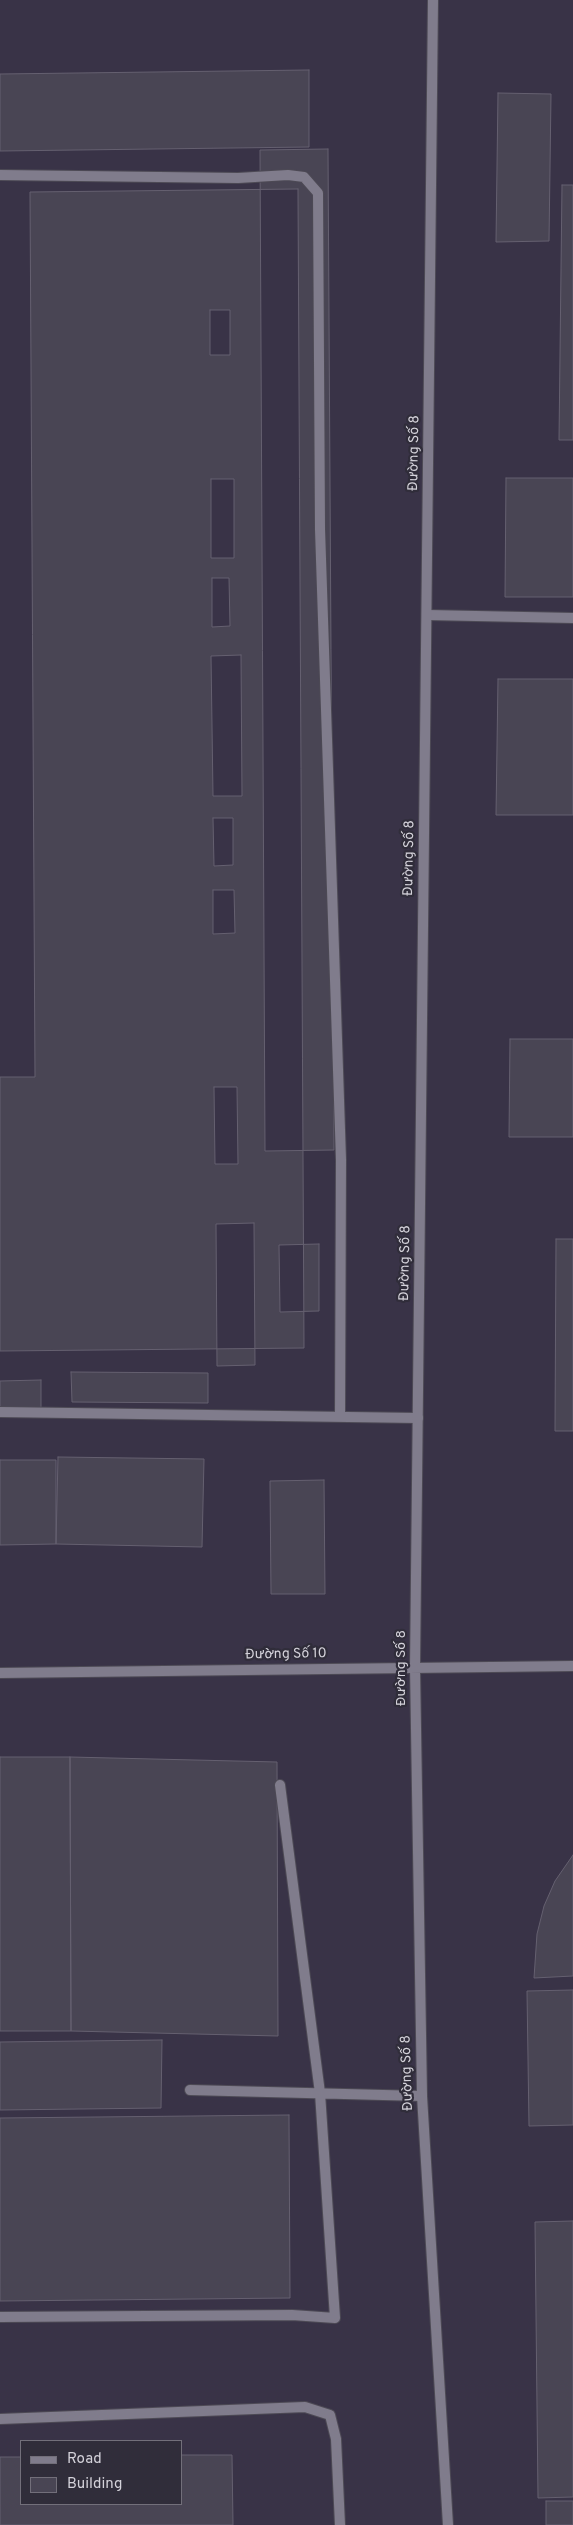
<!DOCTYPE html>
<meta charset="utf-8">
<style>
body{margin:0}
#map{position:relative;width:573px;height:2525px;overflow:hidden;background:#302d3a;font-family:Overpass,sans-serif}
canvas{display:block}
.legend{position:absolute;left:20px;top:2440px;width:162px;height:65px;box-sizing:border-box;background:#302d3a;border:1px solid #726f7a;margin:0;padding:6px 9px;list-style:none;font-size:15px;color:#d4d2da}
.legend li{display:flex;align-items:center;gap:10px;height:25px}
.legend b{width:25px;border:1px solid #726f7a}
</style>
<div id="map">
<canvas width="573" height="2525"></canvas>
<ul class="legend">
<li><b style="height:6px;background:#807c8c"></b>Road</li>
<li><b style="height:14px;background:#494554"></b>Building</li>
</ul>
</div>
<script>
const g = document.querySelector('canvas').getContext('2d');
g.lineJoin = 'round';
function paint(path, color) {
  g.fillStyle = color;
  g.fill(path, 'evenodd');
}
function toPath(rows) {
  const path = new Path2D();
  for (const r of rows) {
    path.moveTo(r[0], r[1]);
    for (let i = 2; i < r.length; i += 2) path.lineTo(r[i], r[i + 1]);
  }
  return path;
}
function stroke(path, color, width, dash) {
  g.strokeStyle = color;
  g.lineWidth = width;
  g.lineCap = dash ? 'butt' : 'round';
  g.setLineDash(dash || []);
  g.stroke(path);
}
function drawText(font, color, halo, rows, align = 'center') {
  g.font = font + ' Overpass,sans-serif';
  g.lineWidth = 4.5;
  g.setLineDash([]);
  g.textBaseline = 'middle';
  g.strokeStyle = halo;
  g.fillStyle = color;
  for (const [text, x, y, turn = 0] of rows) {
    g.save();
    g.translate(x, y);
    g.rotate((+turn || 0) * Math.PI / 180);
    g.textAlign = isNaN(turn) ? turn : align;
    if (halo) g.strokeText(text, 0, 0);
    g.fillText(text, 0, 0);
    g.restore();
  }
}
const built = toPath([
 [0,0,573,0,573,2525,0,2525],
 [21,2441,181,2441,181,2504,21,2504]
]);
const building = toPath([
 [309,70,309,147,0,151,0,74,309,70],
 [498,93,551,94,549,241,496,242,498,93],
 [328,149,334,1150,265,1151,260,150,328,149],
 [562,185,573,185,573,440,559,440,562,185],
 [298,189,304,1348,0,1351,0,1077,35,1077,30,192,298,189],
 [210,310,230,310,230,355,210,355,210,310],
 [506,478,573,478,573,597,505,597,506,478],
 [211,479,234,479,234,558,211,558,211,479],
 [212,578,229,578,230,626,212,627,212,578],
 [241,655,242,796,213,796,211,656,241,655],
 [498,679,573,679,573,815,496,815,498,679],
 [213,818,233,818,233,865,214,866,213,818],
 [213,890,234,890,235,933,213,934,213,890],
 [510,1039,573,1039,573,1137,509,1137,510,1039],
 [214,1087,237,1087,238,1164,215,1164,214,1087],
 [254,1223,255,1365,217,1366,216,1224,254,1223],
 [556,1239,573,1239,573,1431,555,1431,556,1239],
 [319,1244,319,1311,280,1312,279,1245,319,1244],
 [71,1372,208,1373,208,1403,72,1402,71,1372],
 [41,1380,41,1408,0,1408,0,1381,41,1380],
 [58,1457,204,1459,202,1547,56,1544,58,1457],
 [0,1460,56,1460,56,1544,0,1545,0,1460],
 [324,1480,325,1594,271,1594,270,1481,324,1480],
 [0,1757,70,1757,71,2031,0,2031,0,1757],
 [70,1757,277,1762,278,2036,71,2031,70,1757],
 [573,1855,573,1976,534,1978,537,1934,544,1906,555,1881,573,1855],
 [573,1990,573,2125,529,2126,527,1991,573,1990],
 [162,2040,161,2108,0,2110,0,2042,162,2040],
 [289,2115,290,2298,0,2301,0,2118,289,2115],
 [573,2221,573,2497,538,2498,535,2222,573,2221],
 [181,2455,232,2455,233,2525,0,2525,0,2457,21,2457,21,2504,181,2504,181,2455],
 [546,2501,573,2501,573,2525,546,2525,546,2501]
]);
const lane = toPath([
 [0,175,238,178,288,175,304,177,318,193,320,529,341,1160,340,1417],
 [427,615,573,618],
 [0,1412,418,1418],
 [190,2090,422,2096],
 [0,2317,292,2315,335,2318,320,2093,280,1785],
 [0,2419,305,2407,330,2415,336,2439,340,2525]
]);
const street = toPath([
 [433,0,415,1667,422,2096,448,2525],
 [0,1673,573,1666]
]);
const streetNames = [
 ["Đường Số 8",415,453,-89],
 ["Đường Số 8",410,858,-89],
 ["Đường Số 8",406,1263,-89],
 ["Đường Số 10",286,1655,-1],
 ["Đường Số 8",402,1668,-90],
 ["Đường Số 8",408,2073,-92]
];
paint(built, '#393347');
paint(building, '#494554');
stroke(building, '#656070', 1);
stroke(lane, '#4d4a55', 12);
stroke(street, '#4d4a55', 12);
stroke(lane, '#807c8c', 10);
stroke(street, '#807c8c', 10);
drawText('14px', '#d4d2da', '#302d3a', streetNames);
</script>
